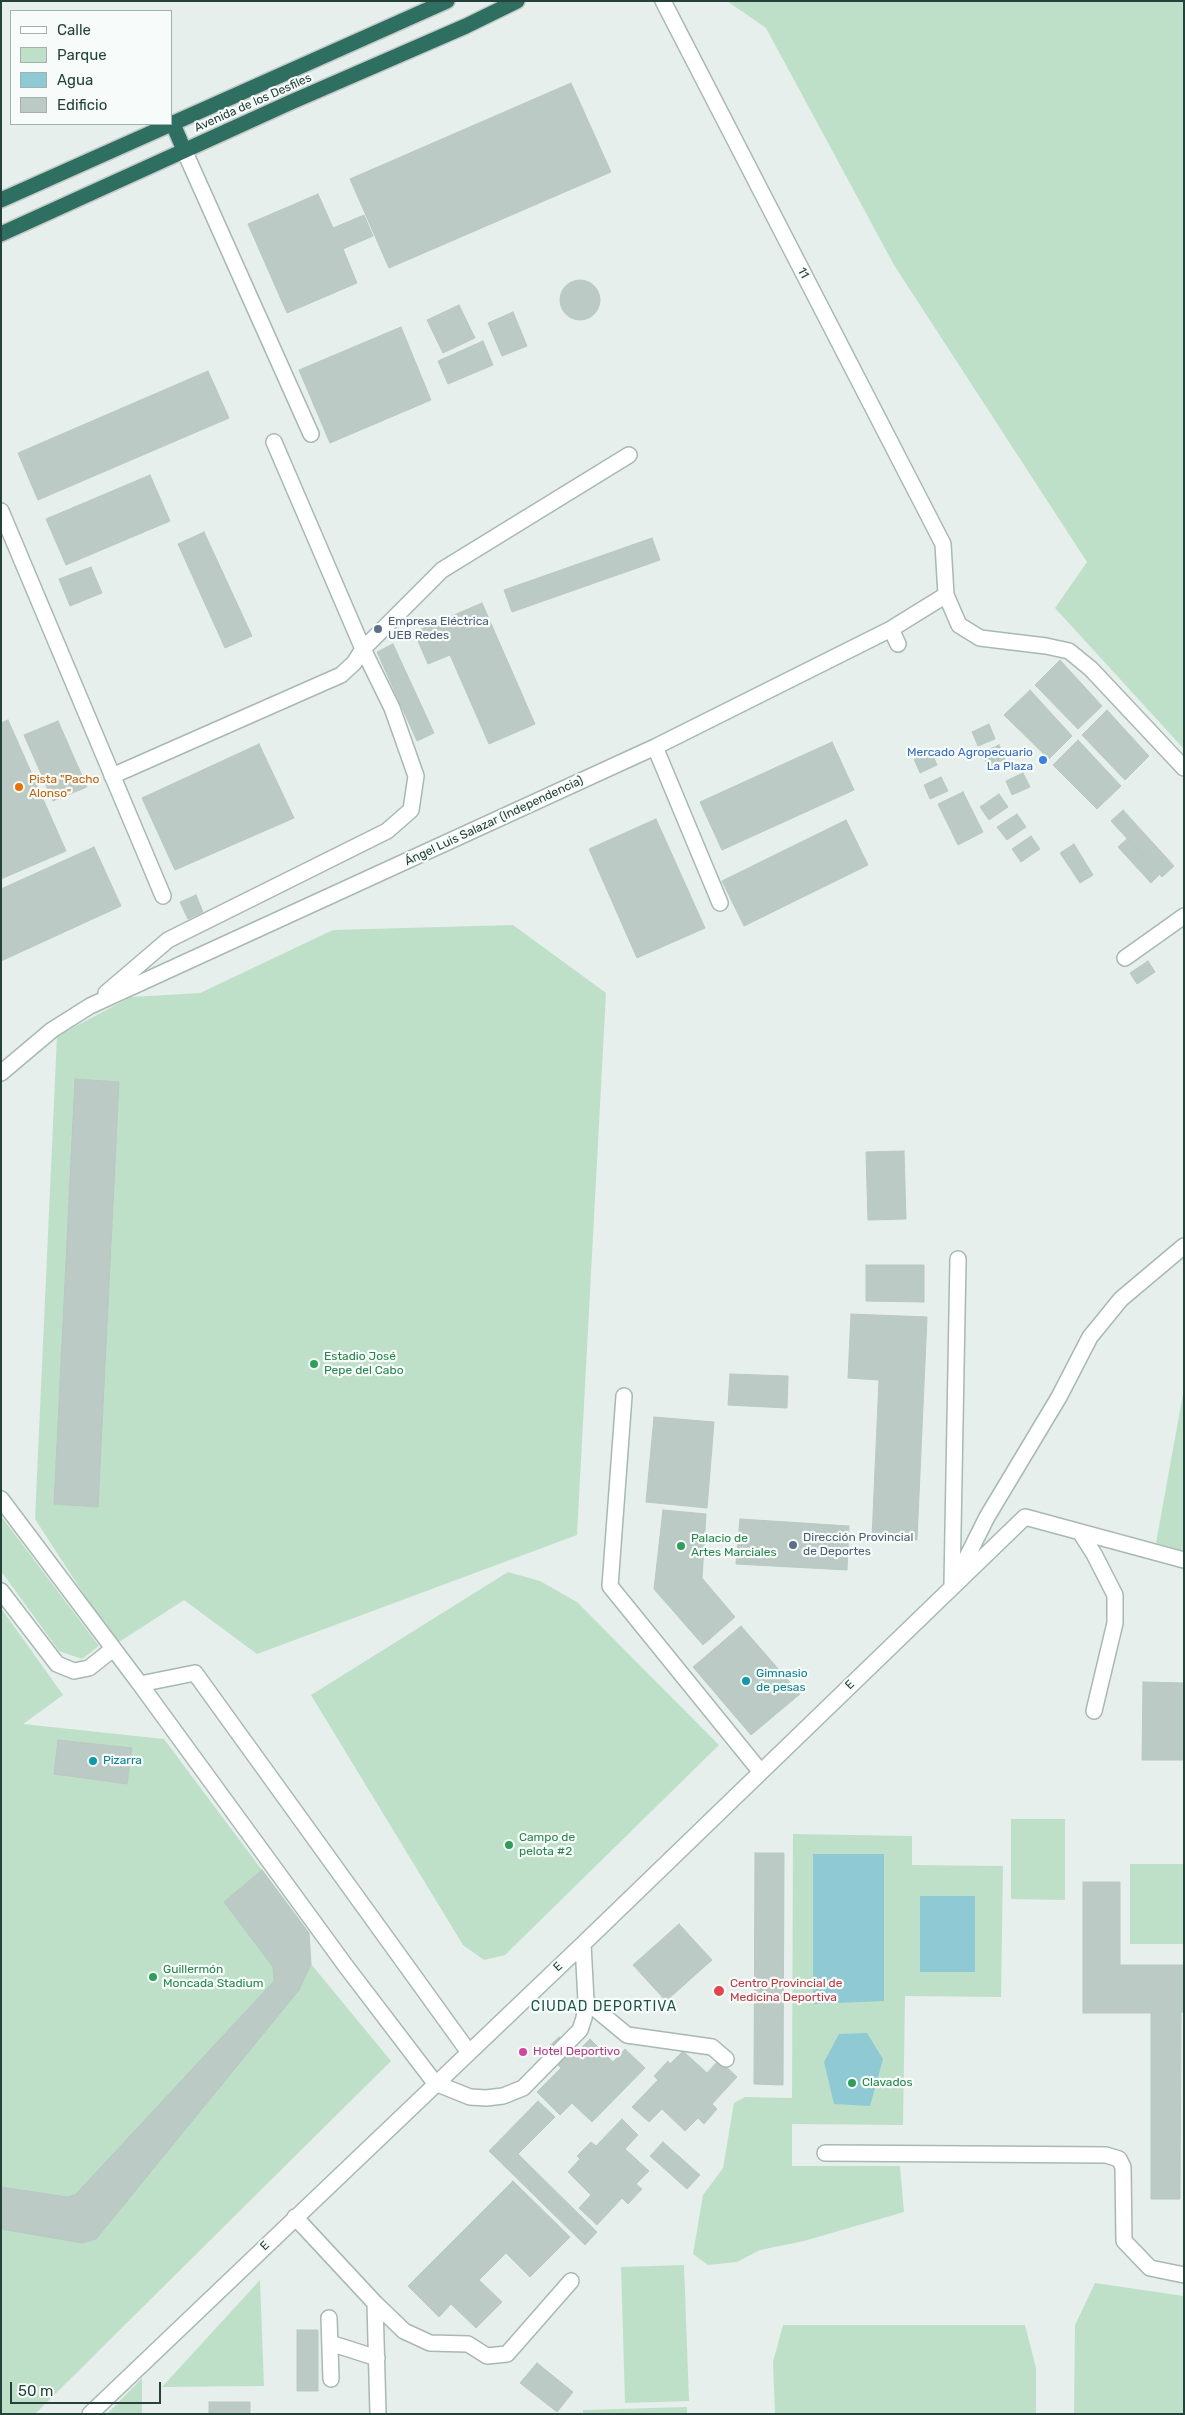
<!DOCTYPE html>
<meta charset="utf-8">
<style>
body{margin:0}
#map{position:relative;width:1185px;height:2415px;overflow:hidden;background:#e6efeb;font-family:Rubik,sans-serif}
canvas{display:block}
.frame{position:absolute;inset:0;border:2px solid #24423a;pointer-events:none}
.legend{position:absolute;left:10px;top:10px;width:162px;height:115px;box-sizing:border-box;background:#f7fbf9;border:1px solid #a3b1ad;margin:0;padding:6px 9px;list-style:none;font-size:15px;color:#24423a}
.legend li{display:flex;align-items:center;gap:10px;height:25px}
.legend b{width:25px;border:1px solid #a3b1ad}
.scale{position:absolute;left:10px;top:2382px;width:151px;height:22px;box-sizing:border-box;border:2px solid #24423a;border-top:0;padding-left:6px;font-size:15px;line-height:18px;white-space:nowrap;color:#24423a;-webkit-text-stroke:4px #f7fbf9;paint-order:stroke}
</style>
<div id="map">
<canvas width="1185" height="2415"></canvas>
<div class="frame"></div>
<ul class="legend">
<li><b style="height:6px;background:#fff"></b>Calle</li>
<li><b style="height:14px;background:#bfe0c8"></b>Parque</li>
<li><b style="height:14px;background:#8ec9d4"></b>Agua</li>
<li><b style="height:14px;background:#bbcac4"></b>Edificio</li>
</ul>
<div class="scale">50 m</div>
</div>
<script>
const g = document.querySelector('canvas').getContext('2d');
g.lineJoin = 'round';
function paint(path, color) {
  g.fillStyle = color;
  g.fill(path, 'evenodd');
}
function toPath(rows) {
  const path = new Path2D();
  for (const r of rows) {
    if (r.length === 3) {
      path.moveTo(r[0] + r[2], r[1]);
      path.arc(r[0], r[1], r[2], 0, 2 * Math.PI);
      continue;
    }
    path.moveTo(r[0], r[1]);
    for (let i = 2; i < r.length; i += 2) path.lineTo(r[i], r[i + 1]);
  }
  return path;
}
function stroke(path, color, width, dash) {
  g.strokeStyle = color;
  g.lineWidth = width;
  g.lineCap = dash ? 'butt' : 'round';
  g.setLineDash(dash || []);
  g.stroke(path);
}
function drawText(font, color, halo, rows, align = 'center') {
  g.font = font + ' Rubik,sans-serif';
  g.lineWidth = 4.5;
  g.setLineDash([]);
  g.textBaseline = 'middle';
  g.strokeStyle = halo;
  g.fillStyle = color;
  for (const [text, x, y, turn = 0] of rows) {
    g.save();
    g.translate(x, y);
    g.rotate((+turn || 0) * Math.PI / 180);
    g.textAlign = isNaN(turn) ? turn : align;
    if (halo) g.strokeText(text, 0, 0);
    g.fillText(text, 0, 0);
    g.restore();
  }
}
const green = toPath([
 [727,1,1184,1,1184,749,1055,608,1087,562,894,265,766,28],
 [513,925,606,993,577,1535,257,1654,184,1600,116,1644,35,1519,57,1036,131,997,200,993,333,930],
 [1183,1394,1184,1394,1184,1551,1156,1543],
 [1,1516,99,1646,82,1659,59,1651,1,1571],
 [508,1572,540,1581,577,1602,719,1745,505,1955,484,1960,463,1945,311,1695],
 [1,1608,63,1695,23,1724,164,1739,309,1933,311,1964,391,2061,35,2414,1,2414],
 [1011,1819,1065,1819,1065,1900,1011,1899],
 [793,1834,912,1836,912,1865,1003,1866,1001,1997,905,1996,903,2125,792,2124,792,2166,900,2166,904,2212,804,2241,760,2250,737,2262,708,2265,693,2254,703,2195,723,2168,734,2103,745,2097,792,2098],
 [1130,1864,1184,1864,1184,1944,1130,1944],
 [684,2265,689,2401,625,2403,621,2267],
 [260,2280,264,2386,162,2387],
 [1095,2283,1184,2296,1184,2414,1074,2414,1075,2325],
 [783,2325,1025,2325,1036,2368,1036,2414,775,2414,773,2362],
 [142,2378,142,2414,107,2414],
 [687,2407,687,2414,583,2414,583,2410]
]);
const water = toPath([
 [813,1854,884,1854,884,2001,813,2004],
 [920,1896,975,1896,975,1972,920,1972],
 [867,2033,883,2059,870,2106,834,2104,824,2062,839,2034]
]);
const building = toPath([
 [571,83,611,172,389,268,350,179,571,83],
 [318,194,333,228,364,215,373,236,343,249,357,283,287,313,248,224,318,194],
 [580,300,20],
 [459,305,475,338,443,353,427,320,459,305],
 [513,312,527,346,502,356,488,323,513,312],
 [401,327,431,400,330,443,299,370,401,327],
 [483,341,493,365,448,384,438,361,483,341],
 [208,371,229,418,38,500,18,453,208,371],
 [150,475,170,521,66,565,46,519,150,475],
 [204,532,252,636,225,648,178,544,204,532],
 [652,538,660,560,512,612,504,590,652,538],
 [91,567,102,593,70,606,59,579,91,567],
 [482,603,535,724,489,744,450,655,428,664,414,632,482,603],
 [393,644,434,733,417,741,377,652,393,644],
 [1060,660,1102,706,1078,729,1035,685,1060,660],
 [1030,690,1072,736,1049,759,1004,715,1030,690],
 [1107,710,1149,756,1125,780,1082,735,1107,710],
 [8,720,66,851,1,879,1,723,8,720],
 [58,721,87,787,53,801,24,735,58,721],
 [989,724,995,739,978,746,972,732,989,724],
 [1078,740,1121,786,1097,809,1053,765,1078,740],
 [832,742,854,790,722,850,700,802,832,742],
 [259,744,294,818,175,870,142,798,259,744],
 [999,745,1005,759,988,767,982,753,999,745],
 [931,751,937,765,920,773,914,759,931,751],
 [1023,773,1030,787,1012,795,1006,781,1023,773],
 [941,777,948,791,930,799,924,785,941,777],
 [963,792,983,832,958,845,938,804,963,792],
 [999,794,1008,807,989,820,980,807,999,794],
 [1123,810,1174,866,1162,877,1111,821,1123,810],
 [1017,814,1026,827,1007,840,997,827,1017,814],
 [656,819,705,928,637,958,589,849,656,819],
 [846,820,868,865,744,926,722,881,846,820],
 [1031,836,1040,849,1021,862,1012,849,1031,836],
 [1127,839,1160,874,1151,883,1118,847,1127,839],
 [1074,844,1093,875,1080,883,1060,853,1074,844],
 [94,847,121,906,1,961,1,889,94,847],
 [196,895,203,912,188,919,180,902,196,895],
 [1148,961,1155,972,1137,984,1130,973,1148,961],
 [75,1079,119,1082,98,1507,54,1504,75,1079],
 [904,1151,906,1219,868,1220,866,1152,904,1151],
 [866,1265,924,1265,924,1302,866,1301,866,1265],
 [851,1314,927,1317,917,1540,872,1538,879,1380,848,1378,851,1314],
 [730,1374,788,1376,787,1408,728,1405,730,1374],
 [654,1417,714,1422,707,1508,646,1502,654,1417],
 [663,1510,706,1514,702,1578,735,1617,703,1645,654,1589,663,1510],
 [740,1519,849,1526,847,1570,736,1564,740,1519],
 [741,1626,800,1694,751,1735,693,1667,741,1626],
 [1143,1682,1184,1683,1184,1760,1142,1760,1143,1682],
 [58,1740,132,1748,127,1784,54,1774,58,1740],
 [755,1853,784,1853,783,2085,754,2084,755,1853],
 [262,1870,309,1933,311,1964,299,1990,96,2239,82,2243,1,2229,1,2187,67,2197,75,2195,274,1981,273,1967,224,1902,262,1870],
 [1083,1882,1120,1882,1120,1965,1184,1965,1184,2012,1181,2012,1180,2199,1151,2199,1151,2013,1083,2013,1083,1882],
 [679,1924,712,1960,666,2001,633,1965,679,1924],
 [559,2037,575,2053,561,2068,544,2051,559,2037],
 [590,2039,613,2062,625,2049,645,2068,592,2122,572,2103,560,2115,537,2092,590,2039],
 [683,2051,707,2073,719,2060,737,2077,712,2104,717,2109,704,2124,698,2118,685,2131,662,2109,649,2122,632,2107,658,2080,654,2076,668,2061,670,2064,683,2051],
 [538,2101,555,2117,518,2154,597,2232,585,2245,489,2151,538,2101],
 [622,2119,638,2135,625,2149,649,2171,636,2184,642,2189,628,2204,622,2198,597,2225,579,2208,591,2195,568,2172,580,2159,577,2156,591,2142,596,2146,622,2119],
 [663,2142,700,2175,687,2189,650,2156,663,2142],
 [513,2181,570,2237,530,2277,506,2253,479,2280,502,2302,476,2328,451,2304,439,2317,408,2286,513,2181],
 [297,2330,318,2330,318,2391,297,2391,297,2330],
 [537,2363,573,2392,557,2412,520,2383,537,2363],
 [209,2402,250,2402,250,2414,209,2414,209,2402]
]);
const minor = toPath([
 [184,150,311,434],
 [1,511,163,896],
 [946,595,959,625,980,638,1046,646,1069,651,1091,669,1184,768],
 [891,629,898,644],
 [655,747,720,903],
 [112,776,341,675,354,663,363,649,442,570,629,455],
 [1125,958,1184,916],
 [106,993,168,940,387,831,411,810,416,776,392,708,363,649,274,442],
 [1,1073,52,1030,90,1006,655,747,891,629,946,595,943,544,663,1],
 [624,1396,610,1586,760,1771],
 [1,1499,140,1684],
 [1080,1532,1094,1554,1115,1595,1115,1623,1094,1711],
 [957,1577,987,1517,1059,1397,1090,1337,1121,1299,1184,1246],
 [952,1584,958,1259],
 [1,1591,57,1664,74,1671,89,1668,113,1649],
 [586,2001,627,2035,712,2047,726,2059],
 [468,2051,195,1673,140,1684,345,1965,435,2083,470,2097,486,2098,503,2096,523,2088,580,2030,584,2018,586,2001,583,1944],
 [825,2153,1106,2155,1119,2159,1123,2167,1124,2241,1150,2268,1184,2275],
 [295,2217,375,2303,378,2414],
 [375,2303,404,2331,430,2343,468,2344,487,2356,507,2354,571,2281],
 [329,2318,331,2379],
 [330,2343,377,2358],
 [90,2414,583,1944,1025,1517,1184,1560]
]);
const highway = toPath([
 [173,124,184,150],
 [1,200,447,1],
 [1,234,289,103,466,26,517,1]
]);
const markers = [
 [378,629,5,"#5c6f8a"],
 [1043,760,5,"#3f7fe0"],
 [19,787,5,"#e8710a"],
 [314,1364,5,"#2e9e5b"],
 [793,1545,5,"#5c6f8a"],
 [681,1546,5,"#2e9e5b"],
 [746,1681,5,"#0f9aa8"],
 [93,1761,5,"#0f9aa8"],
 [509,1845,5,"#2e9e5b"],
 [153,1977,5,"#2e9e5b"],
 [719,1991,6,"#e0444e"],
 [523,2052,5,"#d1479c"],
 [852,2083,5,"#2e9e5b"]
];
const streetNames = [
 ["Avenida de los Desfiles",253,103,-24],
 ["11",803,273,63],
 ["Ángel Luis Salazar (Independencia)",494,821,-25],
 ["E",850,1685,-44],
 ["E",558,1967,-43],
 ["E",265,2246,-44]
];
const serviceNames = [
 ["Empresa Eléctrica",388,622],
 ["UEB Redes",388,636],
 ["Dirección Provincial",803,1538],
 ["de Deportes",803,1552]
];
const shopNames = [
 ["Mercado Agropecuario",1033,753],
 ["La Plaza",1033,767]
];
const foodNames = [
 ["Pista \"Pacho",29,780],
 ["Alonso\"",29,794]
];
const leisureNames = [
 ["Estadio José",324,1357],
 ["Pepe del Cabo",324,1371],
 ["Palacio de",691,1539],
 ["Artes Marciales",691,1553],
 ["Campo de",519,1838],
 ["pelota #2",519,1852],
 ["Guillermón",163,1970],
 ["Moncada Stadium",163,1984],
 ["Clavados",862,2083]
];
const cultureNames = [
 ["Gimnasio",756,1674],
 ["de pesas",756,1688],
 ["Pizarra",103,1761]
];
const healthNames = [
 ["Centro Provincial de",730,1984],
 ["Medicina Deportiva",730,1998]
];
const hotelNames = [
 ["Hotel Deportivo",533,2052]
];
const neighbourhoodNames = [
 ["CIUDAD DEPORTIVA",604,2007]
];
paint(green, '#bfe0c8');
paint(water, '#8ec9d4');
paint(building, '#bbcac4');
stroke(building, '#b8c9c2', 1);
stroke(minor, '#a8b8b2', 18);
stroke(highway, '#c2cac8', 18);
stroke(minor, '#fff', 15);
stroke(highway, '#2f6f62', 15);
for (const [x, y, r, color] of markers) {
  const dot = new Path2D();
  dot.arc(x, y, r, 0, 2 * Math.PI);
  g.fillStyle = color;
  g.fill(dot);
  stroke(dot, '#f7fbf9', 2);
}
drawText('12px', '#24423a', '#f7fbf9', streetNames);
drawText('12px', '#4e5e75', '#f7fbf9', serviceNames, 'left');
drawText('12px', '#366cbe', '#f7fbf9', shopNames, 'right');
drawText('12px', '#c56008', '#f7fbf9', foodNames, 'left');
drawText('12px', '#27864d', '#f7fbf9', leisureNames, 'left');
drawText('12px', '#0d838f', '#f7fbf9', cultureNames, 'left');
drawText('12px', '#be3a42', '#f7fbf9', healthNames, 'left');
drawText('12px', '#b23c85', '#f7fbf9', hotelNames, 'left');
g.letterSpacing = '1px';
drawText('14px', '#1f5548', '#f7fbf9', neighbourhoodNames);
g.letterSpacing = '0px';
</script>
